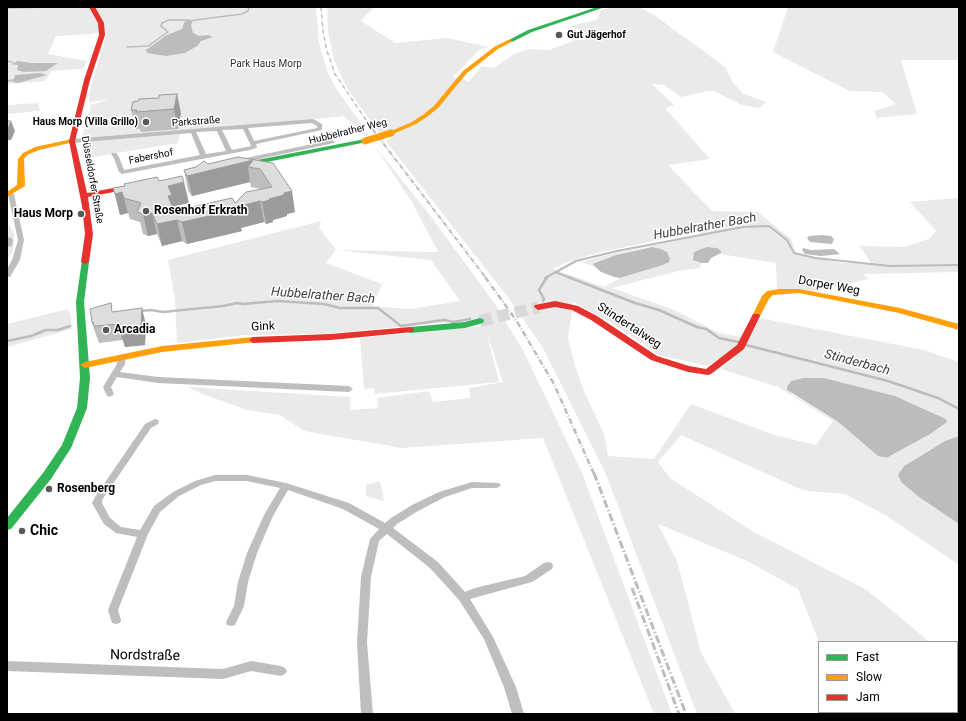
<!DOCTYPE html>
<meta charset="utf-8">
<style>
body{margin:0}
#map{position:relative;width:966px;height:721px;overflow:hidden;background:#fff;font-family:Roboto,sans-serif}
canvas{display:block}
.frame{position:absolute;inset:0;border:8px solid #000;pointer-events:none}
.legend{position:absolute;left:818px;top:641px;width:140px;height:72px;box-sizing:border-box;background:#fff;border:1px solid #999;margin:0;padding:5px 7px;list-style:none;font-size:12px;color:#000}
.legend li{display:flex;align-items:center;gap:8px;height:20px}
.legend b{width:20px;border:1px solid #999}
</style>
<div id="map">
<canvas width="966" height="721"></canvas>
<div class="frame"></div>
<ul class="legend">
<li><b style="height:5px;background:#30b455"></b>Fast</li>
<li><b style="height:5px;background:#ff9f0a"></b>Slow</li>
<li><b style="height:5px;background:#e5322d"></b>Jam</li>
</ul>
</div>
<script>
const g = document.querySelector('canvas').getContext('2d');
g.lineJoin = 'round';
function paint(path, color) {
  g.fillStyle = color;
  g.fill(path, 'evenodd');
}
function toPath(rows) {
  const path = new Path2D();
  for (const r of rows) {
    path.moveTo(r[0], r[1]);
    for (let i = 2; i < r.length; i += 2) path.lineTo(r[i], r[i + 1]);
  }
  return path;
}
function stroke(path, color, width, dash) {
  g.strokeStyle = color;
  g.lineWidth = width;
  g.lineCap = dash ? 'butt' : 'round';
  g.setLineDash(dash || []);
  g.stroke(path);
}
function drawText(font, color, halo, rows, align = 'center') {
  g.font = font + ' Roboto,sans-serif';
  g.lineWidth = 3;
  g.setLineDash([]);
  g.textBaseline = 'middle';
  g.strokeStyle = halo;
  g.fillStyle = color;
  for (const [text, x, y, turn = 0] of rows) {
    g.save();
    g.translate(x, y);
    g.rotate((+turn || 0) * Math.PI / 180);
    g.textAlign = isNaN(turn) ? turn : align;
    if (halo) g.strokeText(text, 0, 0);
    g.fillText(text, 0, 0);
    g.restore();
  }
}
const green = toPath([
 [7,7,316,7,319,43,328,73,336,88,369,135,365,136,344,116,180,134,178,143,87,158,85,138,82,137,90,111,90,105,109,100,89,102,89,93,107,31,90,34,56,36,48,54,87,61,83,69,51,71,45,81,7,84],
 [327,7,374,7,361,21,395,43,447,38,489,47,480,49,453,77,469,81,482,66,494,68,514,54,529,49,549,50,576,40,586,40,586,33,570,26,597,20,601,10,613,7,639,7,654,15,725,67,733,83,744,94,766,102,760,108,741,105,714,91,707,91,681,97,664,85,652,84,674,105,665,108,710,159,668,165,712,211,758,212,791,239,796,254,843,263,871,263,860,246,904,247,929,239,936,231,910,202,959,198,959,272,862,274,869,279,812,292,777,289,776,263,720,254,721,251,713,247,695,262,701,263,700,268,678,271,612,288,674,310,719,333,742,337,738,344,722,358,707,366,659,355,610,322,573,302,568,339,575,365,584,391,604,434,608,456,654,459,691,404,774,435,816,445,833,421,778,387,721,369,730,361,760,318,923,350,959,362,959,436,928,451,904,466,898,475,902,483,919,497,959,524,959,565,887,516,845,494,809,491,798,488,681,435,658,462,670,478,752,531,867,590,930,642,819,642,798,589,747,561,658,524,677,561,701,652,735,714,697,714,605,472,543,348,510,300,386,141,392,138,379,133,347,88,334,60,328,31],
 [703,231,696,237,611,254,582,262,593,266,592,264,595,262,616,255,648,247,656,247,663,265,620,278,604,287,553,269,565,263,601,252],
 [803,378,824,378,895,396,946,419,947,422,878,456,837,421,791,394,791,381],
 [788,7,959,7,959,60,901,60,917,114,877,118,874,111,896,104,882,92,850,91,773,52],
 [38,103,40,111,7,114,7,105],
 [375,146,432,218,495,304,524,352,582,473,672,714,654,714,543,438,402,448,304,431,280,415,247,410,205,395,188,387,350,397,351,410,378,408,377,398,429,391,433,402,470,398,469,388,503,382,486,330,499,382,375,394,374,388,364,389,360,338,484,326,482,319,325,334,243,335,177,343,175,300,168,260,321,221,319,228,336,250,438,252,412,202],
 [336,250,431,260,460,301,411,309,373,306,382,284,326,263],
 [7,221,14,233,13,252,7,259],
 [68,309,71,316,72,329,7,347,7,324],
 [380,481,384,501,366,496,366,485],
 [957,664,959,666,959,714,837,714,837,712,957,712]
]);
const water = toPath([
 [193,20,191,26,193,33,199,36,208,35,213,37,201,41,197,46,185,53,166,56,146,53,148,52,146,51,146,50,167,35,182,29,185,21],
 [18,61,31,63,58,63,46,71,24,72,17,70,18,65,11,64],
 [40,73,47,75,18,83,13,82,15,75],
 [822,235,831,236,834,239,832,244,810,242,807,238,809,236],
 [652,247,661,249,667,252,670,259,669,262,663,265,620,278,614,277,601,272,592,264,616,255],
 [707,247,717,248,721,251,721,253,711,258,708,263,701,263,693,260,694,253,696,251],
 [803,248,811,250,834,249,840,254,821,256,805,254,802,250],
 [803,378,824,378,895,396,946,419,947,422,930,434,888,457,883,457,878,456,837,421,787,390,787,387,791,381],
 [959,436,959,524,919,497,902,483,898,475,904,466,945,441]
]);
const streamFar2 = toPath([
 [7,8,55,7],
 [188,21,242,14,248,11,249,7],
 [127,47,148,46,168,32,161,26,162,23,169,20,189,20],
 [7,61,12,62],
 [7,81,14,80]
]);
const streamFar1 = toPath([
 [555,272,571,278],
 [545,278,576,261,617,251,743,227,769,226,787,240,794,253,815,258,890,266,959,265]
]);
const stream = toPath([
 [568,277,635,303,659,310,697,327,706,329,719,338,738,342],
 [543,301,544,299,539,290,547,277],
 [140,311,151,310,163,312,223,306,237,303,243,304,277,301,324,304,340,308,378,308,401,326,444,320,454,322,470,319],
 [7,341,31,336,46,330,58,330,70,326],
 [746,345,888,381,938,398,959,409]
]);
const river = toPath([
 [7,237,12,238,13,241,12,246,7,247,7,237]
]);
const secondaryTunnel = toPath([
 [480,321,538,307]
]);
const street = toPath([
 [313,119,322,124,322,130,256,144,257,147,256,148,250,150,122,174,119,172,114,158,111,154,112,153,116,153,119,157,124,170,200,155,191,133,72,143,69,141,72,139,313,119],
 [312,123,317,126,317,128,254,141,248,128,312,123],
 [243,129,251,146,232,150,222,130,243,129],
 [217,131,226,151,206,154,196,132,217,131],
 [332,140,335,142,334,143,241,163,238,161,241,159,332,140],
 [11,192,14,194,24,240,20,260,10,277,7,277,7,269,12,260,18,240,8,194,11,192],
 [122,354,126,357,125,364,120,372,158,377,349,386,353,389,349,392,158,383,117,377,111,387,114,394,110,397,107,396,103,387,117,364,118,357,122,354],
 [155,419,158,420,159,422,158,424,151,428,102,500,102,503,110,518,121,527,140,530,154,506,173,492,195,481,215,475,247,475,286,483,349,503,385,523,391,518,412,505,439,492,472,482,499,483,501,485,499,487,496,488,472,488,445,497,418,511,397,524,393,528,438,562,465,592,475,588,525,576,544,563,548,562,552,563,553,566,552,569,532,582,470,599,493,637,516,687,524,714,512,714,504,687,484,639,459,600,430,568,387,534,379,541,371,577,367,643,373,714,361,714,357,643,361,577,370,539,379,529,343,509,288,490,273,516,257,553,248,582,244,606,235,625,231,626,227,625,226,622,234,606,238,582,247,553,264,515,280,488,247,481,215,481,201,485,179,496,160,512,148,534,118,610,121,620,120,623,116,624,112,623,108,610,137,537,116,533,104,524,92,503,95,497,145,424,155,419],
 [7,661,223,669,251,661,281,666,285,668,287,671,285,674,281,676,251,671,223,679,7,671,7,661]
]);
const fast = toPath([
 [597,7,605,7,532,32,512,42,507,41,528,30,597,7],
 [365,139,368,141,367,142,247,166,244,164,247,162,365,139],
 [82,260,88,260,89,262,84,302,90,378,87,408,71,448,51,479,11,529,7,530,7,518,43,473,62,445,77,408,80,378,76,302,82,260],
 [480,318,483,319,484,321,483,323,465,328,410,333,406,330,410,327,465,322,480,318]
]);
const slow = toPath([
 [508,40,513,41,498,49,467,73,438,108,428,116,416,124,393,134,389,134,389,132,412,122,424,114,434,106,463,71,494,47,508,40],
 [72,139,75,141,74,142,39,150,27,155,24,159,25,186,7,197,7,192,17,185,18,159,23,153,35,147,72,139],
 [779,289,799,289,900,308,959,324,959,330,899,313,799,293,773,295,769,299,759,318,753,318,752,316,762,296,767,291,779,289],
 [253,337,256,338,257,340,256,342,162,352,85,368,80,365,85,362,162,346,253,337]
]);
const jam = toPath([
 [89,7,95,7,104,23,105,35,90,80,75,141,87,193,129,185,133,187,129,189,88,197,93,234,89,262,85,264,81,262,85,234,82,206,69,141,84,80,99,35,98,23,89,7],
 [555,301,578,306,597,316,657,356,689,366,706,369,737,345,753,314,759,314,760,316,744,349,711,374,708,375,688,372,651,360,591,320,572,310,555,307,538,310,534,307,535,305,555,301],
 [410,327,413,328,414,330,413,332,331,340,253,343,249,340,253,337,331,334,410,327]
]);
const railFar3 = toPath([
 [321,7,323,31,327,51,335,74,368,123]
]);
const railFar2 = toPath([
 [367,122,486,278]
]);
const railFar1 = toPath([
 [485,277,516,320,554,384,594,474]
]);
const rail = toPath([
 [594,473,686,714],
 [632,588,679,714]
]);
const slowBridge = toPath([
 [365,141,391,133]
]);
const wall = toPath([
 [159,98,181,113,178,129,141,132,140,129,136,129,131,110,138,101],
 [273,163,295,212,287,214,287,216,273,220,273,222,266,224,264,222,241,228,242,231,187,244,182,241,162,246,157,234,148,236,143,234,140,222,130,219,128,213,120,215,113,188,159,181,189,203,175,206,176,210,235,203,261,189,251,187,250,182,192,196,188,191,184,170,208,164],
 [114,312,146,325,145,345,125,347,123,340,99,343,92,322]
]);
const shadedWall = toPath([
 [177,94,181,113,178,129,174,109],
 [11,121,15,131,11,140,7,140,7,130],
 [253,160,248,167,250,182,192,196,187,176],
 [184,182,189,203,175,206,177,216,168,196,168,186],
 [292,191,295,212,287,214,287,216,273,220,273,222,266,224,262,202,269,199,284,193],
 [122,192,128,213,120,215,115,194],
 [260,201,264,222,241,228,242,231,187,244,182,222,237,207],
 [152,213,157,234,148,236,143,214],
 [177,220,182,241,162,246,157,224],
 [142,308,146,325,145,345,125,347,120,331],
 [92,322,93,322,94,326,98,339]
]);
const building = toPath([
 [177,94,174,109,136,112,137,110,131,110,133,102,138,101,139,99,159,98,159,95,177,94],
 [7,121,11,121,8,129,7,130,7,121],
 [238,157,273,163,292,191,284,193,284,195,269,199,270,200,262,202,260,201,237,207,238,209,227,212,182,222,177,220,157,224,152,213,143,214,137,212,141,203,124,198,122,192,115,194,113,188,125,186,124,184,157,177,159,181,182,176,184,182,168,186,172,195,168,196,174,211,232,198,235,203,246,192,272,187,260,169,248,167,253,160,187,176,184,170,196,167,204,161,208,164,238,157],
 [111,303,112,312,142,308,141,328,120,331,121,324,94,326,93,322,92,322,90,309,111,303]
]);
const markers = [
 [559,35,4,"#595959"],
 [146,122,4,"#595959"],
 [146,211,4,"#595959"],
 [81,214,4,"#595959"],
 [106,330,4,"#595959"],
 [49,489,4,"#595959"],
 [22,531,4,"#595959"]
];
const farPoinames = [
 ["Gut Jägerhof",567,35],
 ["Haus Morp (Villa Grillo)",138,122,"right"]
];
const farParknames = [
 ["Park Haus Morp",266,64]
];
const farStreetnames = [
 ["Parkstraße",196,122,-4],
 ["Hubbelrather Weg",348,132,-14],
 ["Fabershof",151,157,-11],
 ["Düsseldorfer Straße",92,180,80]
];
const poiNames = [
 ["Rosenhof Erkrath",154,211],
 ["Haus Morp",73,214,"right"],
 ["Arcadia",114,330],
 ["Rosenberg",57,489]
];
const streetNames = [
 ["Dorper Weg",829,286,10],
 ["Stindertalweg",629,326,33],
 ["Gink",263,327,-2]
];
const waterNames = [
 ["Hubbelrather Bach",705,227,-10],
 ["Hubbelrather Bach",323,296,4],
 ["Stinderbach",857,363,15]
];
const nearPoinames = [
 ["Chic",30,531]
];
const nearStreetnames = [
 ["Nordstraße",145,656,1]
];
paint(green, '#eaeaea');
paint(water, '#bcbcbc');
stroke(streamFar2, '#bcbcbc', 1.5);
stroke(streamFar1, '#bcbcbc', 2);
stroke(stream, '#bcbcbc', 2.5);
paint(river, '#bcbcbc');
stroke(secondaryTunnel, '#d9d9d9', 12, [12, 6]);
paint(street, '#bebebe');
paint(fast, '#30b455');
paint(slow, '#ff9f0a');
paint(jam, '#e5322d');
stroke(railFar3, '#bdbdbd', 1.5, [4, 1.5, 0.5, 1.5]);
stroke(railFar2, '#bdbdbd', 2, [5, 1.5, 1, 1.5]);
stroke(railFar1, '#bdbdbd', 2.5, [6, 2, 1, 2]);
stroke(rail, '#bdbdbd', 3, [8, 2.5, 1.5, 2.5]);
stroke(slowBridge, '#ff9f0a', 7);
paint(wall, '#bebebe');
paint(shadedWall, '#9b9b9b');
paint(building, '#ddd');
stroke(building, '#9b9b9b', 1);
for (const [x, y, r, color] of markers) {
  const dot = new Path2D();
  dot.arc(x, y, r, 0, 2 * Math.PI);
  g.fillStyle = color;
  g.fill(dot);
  stroke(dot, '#fff', 1.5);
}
drawText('bold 10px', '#000', '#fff', farPoinames, 'left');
drawText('10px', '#303030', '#fff', farParknames);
drawText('10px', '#000', '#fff', farStreetnames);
drawText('bold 12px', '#000', '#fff', poiNames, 'left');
drawText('12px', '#000', '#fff', streetNames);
drawText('italic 13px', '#414141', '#fff', waterNames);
drawText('bold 14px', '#000', '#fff', nearPoinames, 'left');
drawText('14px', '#000', '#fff', nearStreetnames);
</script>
